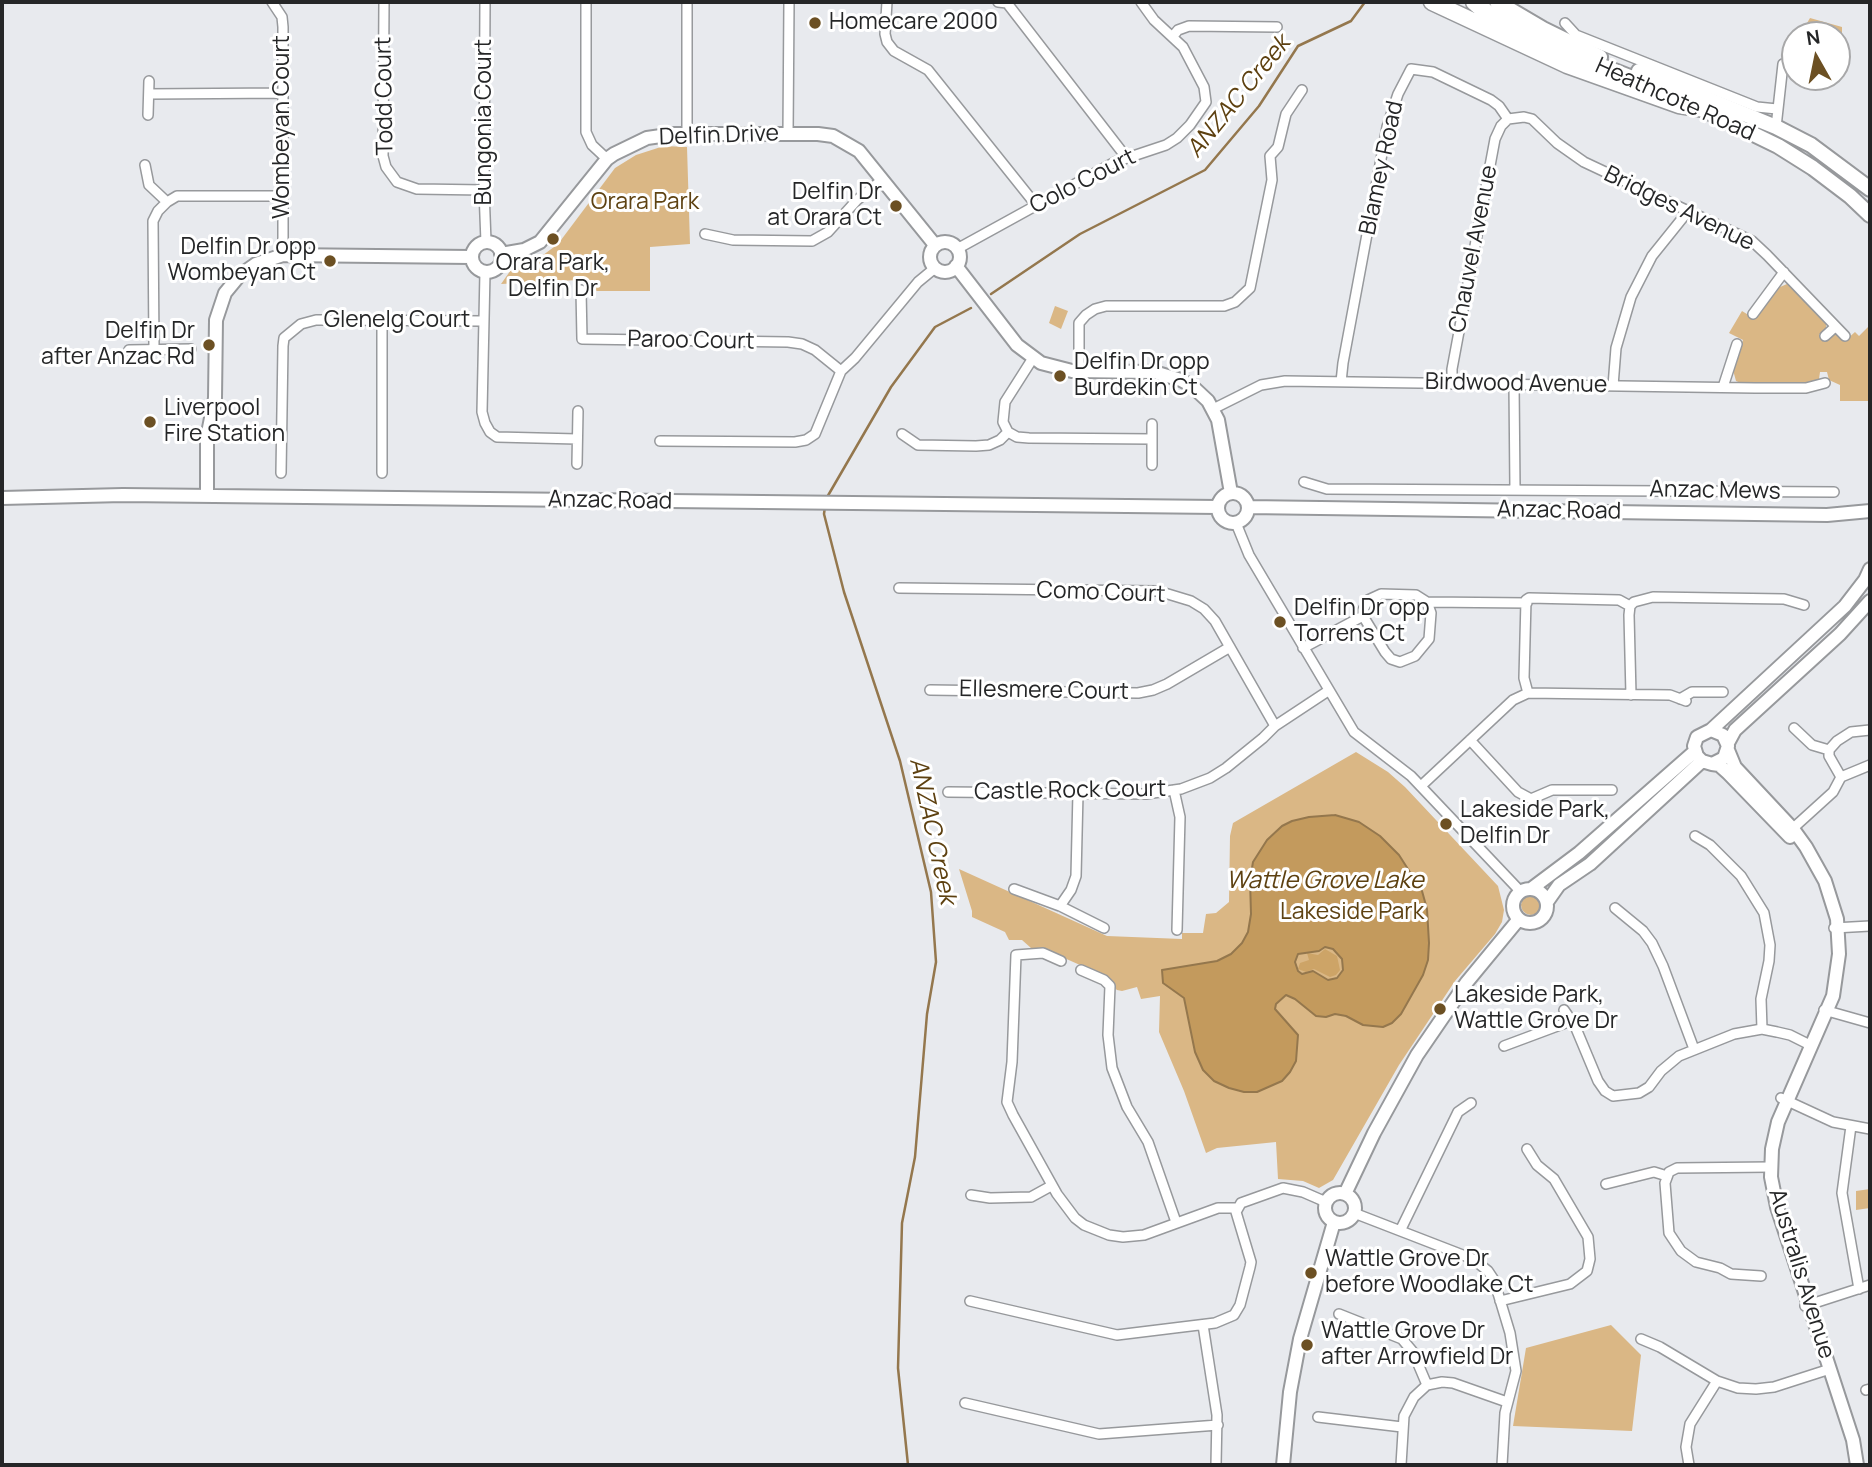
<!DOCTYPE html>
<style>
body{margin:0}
#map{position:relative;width:1872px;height:1467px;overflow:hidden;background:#e8eaee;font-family:Manrope,sans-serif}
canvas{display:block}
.frame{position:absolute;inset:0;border:4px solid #252627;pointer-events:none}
.north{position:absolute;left:1781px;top:21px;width:70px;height:70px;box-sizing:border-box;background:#fff;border:2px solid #a8a8a9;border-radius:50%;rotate:351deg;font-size:19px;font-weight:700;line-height:28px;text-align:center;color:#252627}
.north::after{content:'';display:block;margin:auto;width:24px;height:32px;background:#6c5023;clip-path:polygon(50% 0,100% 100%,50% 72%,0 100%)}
</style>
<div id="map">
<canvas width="1872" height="1467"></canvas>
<div class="frame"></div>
<div class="north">N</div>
</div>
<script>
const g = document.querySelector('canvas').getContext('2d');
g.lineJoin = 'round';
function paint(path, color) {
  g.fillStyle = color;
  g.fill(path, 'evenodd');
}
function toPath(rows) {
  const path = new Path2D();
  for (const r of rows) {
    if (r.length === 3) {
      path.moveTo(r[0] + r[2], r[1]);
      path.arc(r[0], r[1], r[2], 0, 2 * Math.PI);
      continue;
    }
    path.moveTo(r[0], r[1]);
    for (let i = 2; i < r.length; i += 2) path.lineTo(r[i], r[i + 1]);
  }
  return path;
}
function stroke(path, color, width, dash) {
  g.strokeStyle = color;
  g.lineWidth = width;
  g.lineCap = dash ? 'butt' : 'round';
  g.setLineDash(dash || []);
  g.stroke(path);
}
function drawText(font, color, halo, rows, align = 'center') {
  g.font = font + ' Manrope,sans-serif';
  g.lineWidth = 6;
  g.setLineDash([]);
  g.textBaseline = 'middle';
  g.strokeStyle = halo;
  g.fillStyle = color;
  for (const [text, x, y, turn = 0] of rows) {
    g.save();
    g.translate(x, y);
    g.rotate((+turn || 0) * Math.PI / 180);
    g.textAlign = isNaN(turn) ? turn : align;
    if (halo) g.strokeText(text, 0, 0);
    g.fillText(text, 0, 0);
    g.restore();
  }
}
const green = toPath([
 [1810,18,1842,27,1842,45,1837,46,1837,35,1800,35],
 [664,146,687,147,690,244,650,247,650,291,597,291,578,280,501,284,513,267,535,261,558,244,615,168,636,155],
 [1787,284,1793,286,1826,321,1826,329,1819,335,1824,340,1833,334,1841,336,1846,340,1855,332,1859,336,1870,325,1870,401,1840,401,1840,385,1829,380,1827,372,1820,372,1819,379,1812,383,1743,384,1736,381,1733,370,1743,340,1729,333,1742,311,1755,319,1780,287],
 [1055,306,1068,311,1061,329,1049,323],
 [1356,752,1388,772,1405,787,1498,886,1504,910,1502,922,1495,934,1455,981,1399,1065,1333,1180,1319,1188,1303,1181,1278,1179,1276,1142,1217,1148,1206,1153,1184,1091,1159,1032,1160,996,1141,999,1137,987,1122,991,1117,990,1098,973,1044,949,1031,948,1022,940,1009,940,1005,932,972,917,972,911,959,869,1107,936,1182,939,1182,933,1203,933,1206,914,1216,913,1229,902,1230,836,1233,823],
 [1531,905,10],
 [1870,1189,1870,1208,1856,1210,1856,1191],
 [1611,1325,1641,1355,1632,1431,1513,1426,1526,1348]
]);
const forest = toPath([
 [1325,949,1337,956,1340,970,1336,975,1330,977,1314,969,1306,972,1298,969,1300,963,1309,960,1307,953,1318,955]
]);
const water = toPath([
 [1335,815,1359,822,1380,836,1399,855,1422,891,1427,909,1429,943,1428,960,1423,975,1401,1014,1392,1023,1383,1027,1363,1025,1346,1016,1335,1014,1326,1017,1316,1016,1295,999,1286,995,1276,1004,1275,1009,1298,1035,1296,1061,1290,1072,1282,1081,1257,1092,1244,1092,1229,1088,1214,1081,1203,1070,1195,1052,1184,998,1163,983,1162,970,1217,961,1231,954,1242,943,1248,932,1251,914,1250,880,1253,862,1267,840,1282,826,1292,821,1309,817,1335,815],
 [1325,947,1333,949,1342,959,1343,970,1337,978,1328,980,1313,971,1302,974,1298,971,1295,962,1298,954,1319,951,1325,947]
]);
const stream = toPath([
 [991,294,1080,234,1205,170,1259,106,1298,46,1351,21,1365,2],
 [826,499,891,387,935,327,971,308],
 [825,506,824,514,844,592,900,761,931,892,936,962,927,1014,915,1157,902,1223,898,1368,908,1465]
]);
const street = toPath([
 [272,2,282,17,283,27,283,255],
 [384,2,383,156,386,167,397,182,417,189,484,190],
 [485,2,484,190,486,242],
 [586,2,586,132,592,145,607,159],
 [887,2,885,34,887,42,894,51,928,70,1036,205],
 [998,2,1007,3,1126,157],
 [1565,23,1576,35,1757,107,1777,109],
 [1173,36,1178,30,1189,26,1277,27],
 [149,94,283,93],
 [148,115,149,81],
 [1508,119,1524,117,1532,119,1557,143,1584,162,1752,241,1767,255,1845,336],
 [1776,127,1783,64],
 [687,134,687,2],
 [788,134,789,2],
 [145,165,149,185,167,202],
 [705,234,733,240,812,241,828,232,857,200,882,180],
 [957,249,1115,162,1166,145,1177,138,1190,125,1206,102,1204,87,1183,47,1154,20,1141,2],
 [485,272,482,412,485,423,490,432,497,437,577,439],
 [581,290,582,339,788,342,802,344,815,350,841,371],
 [1753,314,1784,272],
 [1825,336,1835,327],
 [154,349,153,221,158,211,167,202,177,196,283,196],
 [129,350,191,349],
 [1033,358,1005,402,1003,422,1008,432,1017,437,1029,438,1152,439],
 [1079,371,1079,323,1086,315,1095,309,1106,306,1224,306,1235,302,1250,288,1272,180,1270,156,1278,147,1286,114,1302,90],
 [1341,382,1343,363,1387,127,1398,94,1411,69,1433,72,1491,100,1499,106,1508,119],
 [1452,384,1452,369,1495,139,1501,126,1508,119],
 [1514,384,1515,490],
 [1613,386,1616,348,1631,297,1652,256,1689,210],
 [1723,387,1737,344],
 [1213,409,1261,385,1285,381,1755,388,1806,388,1825,383],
 [902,434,918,445,976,446,989,445,1000,440,1008,432],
 [660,441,795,442,806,440,815,434,841,371,855,358,918,282,935,268],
 [577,464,578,411],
 [1152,465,1152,424],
 [281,473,283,346,284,338,301,324,316,320,332,320,482,321],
 [382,473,382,320],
 [1304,482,1327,489,1834,492],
 [1236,523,1249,555,1354,732,1411,776,1521,892],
 [899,588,1158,591,1191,601,1204,609,1215,621,1275,726],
 [1427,602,1527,603],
 [1303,648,1363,616,1363,610,1368,600,1381,594,1416,595,1427,602,1431,613,1429,639,1415,656,1400,662,1391,659,1385,652,1363,616],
 [930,690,1138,693,1153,690,1167,684,1230,647],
 [1528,693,1524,678,1526,600,1529,598,1619,600,1630,606],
 [1631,695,1629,615,1630,606,1634,602,1653,597,1784,599,1804,605],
 [1680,699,1692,692,1723,692],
 [1794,728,1812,745,1829,750],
 [1470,740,1518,792,1531,799,1552,790,1612,790],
 [1841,777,1829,756,1829,750,1837,741,1851,732,1870,730],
 [1421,786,1513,700,1528,693,1670,695,1686,701],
 [1174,790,1180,817,1177,930],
 [948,792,1146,794,1181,789,1210,778,1226,768,1263,738,1275,726,1328,691],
 [1790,831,1833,792,1841,777,1870,765],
 [1695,836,1710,845,1741,876,1764,913,1770,945,1769,961,1761,999,1762,1029],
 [1014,889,1060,906,1104,928],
 [1060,906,1071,890,1076,876,1078,793],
 [1615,908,1643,931,1652,943,1663,966,1694,1049],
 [1834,928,1870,926],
 [1061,961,1043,953,1016,955,1012,1062,1007,1102,1013,1115,1057,1194,1075,1218,1084,1225,1109,1235,1123,1237,1144,1235,1218,1208,1237,1208],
 [1081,970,1104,980,1110,986,1108,1035,1112,1068,1127,1107,1148,1142,1176,1222],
 [1564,1010,1575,1026,1598,1081,1605,1091,1613,1096,1639,1093,1649,1087,1661,1071,1679,1056,1734,1034,1762,1029,1777,1032,1790,1035,1812,1046],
 [1824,1010,1870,1023],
 [1504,1046,1571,1021],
 [1781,1098,1833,1122,1870,1129],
 [1851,1126,1842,1193,1859,1289],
 [1606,1184,1654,1172,1667,1176],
 [971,1195,990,1198,1031,1197,1051,1186],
 [1354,1213,1473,1259,1488,1271,1494,1280,1510,1333,1516,1371,1505,1413,1502,1465],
 [1401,1229,1458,1112,1471,1103],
 [1761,1276,1731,1274,1720,1268,1696,1262,1681,1251,1669,1233,1665,1183,1669,1172,1677,1168,1771,1167],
 [970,1301,1117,1335,1215,1323,1234,1315,1240,1305,1250,1267,1251,1262,1236,1212,1241,1203,1283,1188,1303,1192,1326,1202],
 [1500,1301,1570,1284,1587,1271,1590,1259,1588,1237,1554,1179,1537,1165,1527,1149],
 [1805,1306,1870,1285],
 [1339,1314,1402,1339,1413,1352,1427,1385],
 [1203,1325,1217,1415,1216,1465],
 [1641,1339,1660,1347,1717,1381,1738,1388,1756,1389,1774,1387,1830,1369],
 [1866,1390,1870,1389],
 [965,1403,1099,1434,1218,1425],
 [1318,1417,1402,1427],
 [1401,1465,1404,1416,1414,1397,1427,1385,1442,1382,1453,1383,1507,1402],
 [1689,1465,1686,1447,1690,1424,1717,1381]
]);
const secondary = toPath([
 [487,257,15],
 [945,257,15],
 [501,254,524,250,540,242,607,159,614,154,647,138,675,134,818,134,833,136,859,151,935,245],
 [956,266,1017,345,1041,363,1072,371,1154,372,1181,380,1192,386,1208,401,1218,420,1231,493],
 [1233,508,15],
 [207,496,207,438,215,398,216,320,225,293,239,276,256,264,283,255,471,257],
 [2,498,123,495,1218,507],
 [1248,507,1827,515,1870,511],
 [1711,730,1723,735,1728,746,1724,758,1712,764,1702,761,1697,756,1694,746,1697,737,1711,730,1845,606,1865,580,1870,569],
 [1728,743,1735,730,1840,634,1870,601],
 [1728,750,1735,767,1793,829,1806,847,1825,881,1837,919,1839,954,1833,996,1778,1122,1772,1149,1771,1177,1777,1207,1853,1440,1857,1465],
 [1712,764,1719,765,1728,773,1790,837],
 [1530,906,17],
 [1531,889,1579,853,1694,752],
 [1547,902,1559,885,1590,864,1702,761],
 [1340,1208,15],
 [1345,1194,1374,1133,1417,1055,1467,982,1519,919],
 [1283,1465,1290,1392,1300,1339,1334,1222]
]);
const primary = toPath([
 [1497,2,1543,29,1600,57],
 [1477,6,1534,39,1665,91,1778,146,1813,168,1850,196,1870,215],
 [1639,71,1776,127,1811,145,1870,189]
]);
const highway = toPath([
 [1432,2,1567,65,1679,105,1705,109],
 [1474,2,1485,11]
]);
const markers = [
 [815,23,7,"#6c5023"],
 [896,206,7,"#6c5023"],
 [553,239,7,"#6c5023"],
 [330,261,7,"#6c5023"],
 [209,345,7,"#6c5023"],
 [1060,376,7,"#6c5023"],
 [150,422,7,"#6c5023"],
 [1280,622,7,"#6c5023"],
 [1446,824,7,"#6c5023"],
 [1440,1009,7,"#6c5023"],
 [1311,1273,7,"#6c5023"],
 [1307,1345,7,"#6c5023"]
];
const poiNames = [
 ["Homecare 2000",829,23],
 ["Delfin Dr",882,193,"right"],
 ["at Orara Ct",882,219,"right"],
 ["Delfin Dr opp",316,248,"right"],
 ["Wombeyan Ct",316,274,"right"],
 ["Orara Park,",553,264,"center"],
 ["Delfin Dr",553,290,"center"],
 ["Delfin Dr",195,332,"right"],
 ["after Anzac Rd",195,358,"right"],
 ["Delfin Dr opp",1074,363],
 ["Burdekin Ct",1074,389],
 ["Liverpool",164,409],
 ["Fire Station",164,435],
 ["Delfin Dr opp",1294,609],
 ["Torrens Ct",1294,635],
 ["Lakeside Park,",1460,811],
 ["Delfin Dr",1460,837],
 ["Lakeside Park,",1454,996],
 ["Wattle Grove Dr",1454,1022],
 ["Wattle Grove Dr",1325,1260],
 ["before Woodlake Ct",1325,1286],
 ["Wattle Grove Dr",1321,1332],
 ["after Arrowfield Dr",1321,1358]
];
const streetNames = [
 ["Todd Court",385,96,-91],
 ["Heathcote Road",1675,100,24],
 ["Bungonia Court",485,122,-90],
 ["Wombeyan Court",283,127,-90],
 ["Delfin Drive",719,136,-2],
 ["Blamey Road",1382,168,-78],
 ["Colo Court",1083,182,-27],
 ["Bridges Avenue",1679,209,26],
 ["Chauvel Avenue",1474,249,-79],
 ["Glenelg Court",397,321],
 ["Paroo Court",691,341,1],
 ["Birdwood Avenue",1516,384,1],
 ["Anzac Mews",1715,491,1],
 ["Anzac Road",610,501,1],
 ["Anzac Road",1559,511,1],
 ["Como Court",1101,593,2],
 ["Ellesmere Court",1044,691,1],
 ["Castle Rock Court",1070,791,-1],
 ["Australis Avenue",1801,1274,73]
];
const parkNames = [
 ["Orara Park",645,203],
 ["Lakeside Park",1352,913]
];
const waterNames = [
 ["ANZAC Creek",1239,97,-51],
 ["ANZAC Creek",932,831,78],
 ["Wattle Grove Lake",1325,881]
];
paint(green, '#dab785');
paint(forest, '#cda467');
paint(water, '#c39a5d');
stroke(water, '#94774d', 2);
stroke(stream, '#94774d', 2.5);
stroke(street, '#97999c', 12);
stroke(secondary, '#97999c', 16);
stroke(primary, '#97999c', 18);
stroke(highway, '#97999c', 19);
stroke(street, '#fff', 9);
stroke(secondary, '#fff', 12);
stroke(primary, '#fff', 14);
stroke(highway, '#fff', 16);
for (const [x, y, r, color] of markers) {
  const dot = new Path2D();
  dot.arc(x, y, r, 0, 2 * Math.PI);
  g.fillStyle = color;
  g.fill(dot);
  stroke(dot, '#fff', 2.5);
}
drawText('23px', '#252627', '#fff', poiNames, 'left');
drawText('23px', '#252627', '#fff', streetNames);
drawText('23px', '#5e4212', '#fff', parkNames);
drawText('italic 24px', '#5d4010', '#fff', waterNames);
</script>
